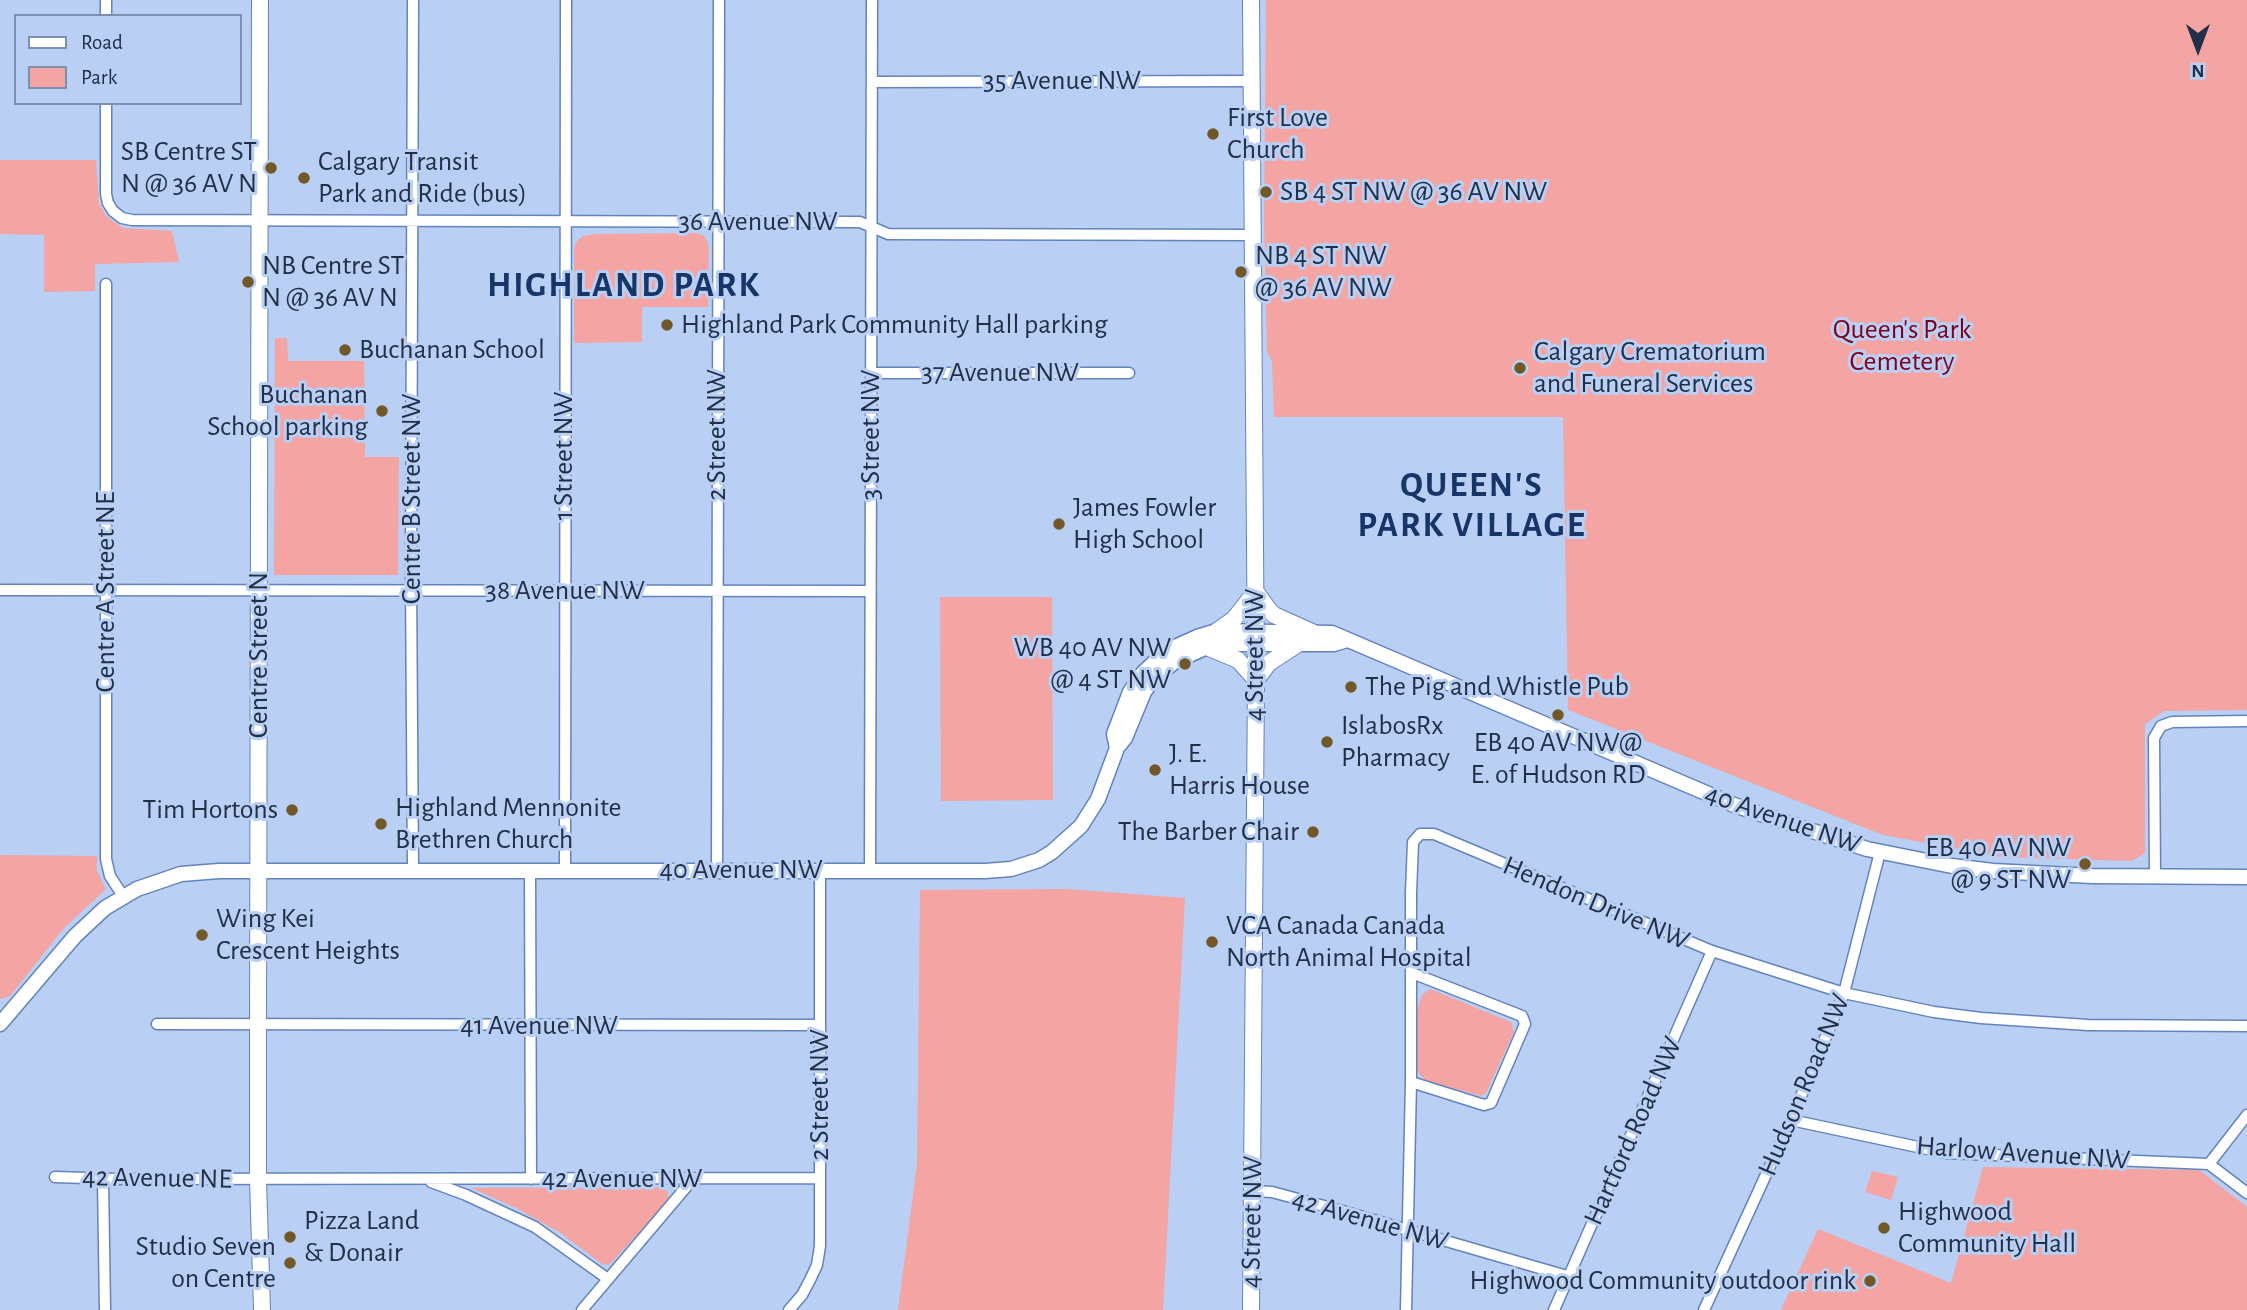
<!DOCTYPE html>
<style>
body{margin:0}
#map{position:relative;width:2247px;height:1310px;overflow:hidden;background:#b9cff3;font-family:"Alegreya Sans",sans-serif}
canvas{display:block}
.legend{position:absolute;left:14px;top:14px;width:228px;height:91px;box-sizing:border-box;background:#b9cff3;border:2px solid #7d8fae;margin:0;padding:9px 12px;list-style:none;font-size:21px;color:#223047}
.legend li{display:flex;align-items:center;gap:14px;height:35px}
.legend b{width:35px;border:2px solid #7d8fae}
.north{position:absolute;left:2163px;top:14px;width:70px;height:70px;-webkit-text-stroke:5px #b9cff3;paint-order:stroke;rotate:180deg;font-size:19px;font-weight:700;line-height:28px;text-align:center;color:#223047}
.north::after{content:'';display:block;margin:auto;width:24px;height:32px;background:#223047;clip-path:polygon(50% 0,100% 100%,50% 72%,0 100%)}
</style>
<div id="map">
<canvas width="2247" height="1310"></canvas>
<ul class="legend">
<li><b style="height:9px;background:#fff"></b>Road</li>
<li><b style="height:19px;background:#f3a4a3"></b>Park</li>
</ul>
<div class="north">N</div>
</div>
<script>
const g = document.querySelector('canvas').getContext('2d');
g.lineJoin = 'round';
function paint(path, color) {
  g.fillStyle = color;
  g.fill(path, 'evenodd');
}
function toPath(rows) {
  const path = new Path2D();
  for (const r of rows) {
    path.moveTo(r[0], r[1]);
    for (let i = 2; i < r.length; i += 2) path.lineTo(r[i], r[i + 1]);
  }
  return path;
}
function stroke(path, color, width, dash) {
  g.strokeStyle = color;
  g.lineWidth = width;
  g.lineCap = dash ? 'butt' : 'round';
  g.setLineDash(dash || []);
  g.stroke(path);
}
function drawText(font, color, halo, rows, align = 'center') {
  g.font = font + ' "Alegreya Sans",sans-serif';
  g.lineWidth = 6;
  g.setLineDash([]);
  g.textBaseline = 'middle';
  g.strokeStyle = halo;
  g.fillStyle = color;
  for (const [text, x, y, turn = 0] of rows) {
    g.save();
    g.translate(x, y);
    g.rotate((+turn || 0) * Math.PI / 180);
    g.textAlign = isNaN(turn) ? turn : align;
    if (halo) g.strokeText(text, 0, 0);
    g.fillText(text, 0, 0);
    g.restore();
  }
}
const green = toPath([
 [1266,0,2247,0,2247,710,2164,711,2145,724,2145,853,2132,861,2000,857,1883,835,1568,710,1563,417,1274,417,1272,362,1267,351,1264,222],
 [0,160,96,160,99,203,106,216,123,228,172,231,179,262,95,264,95,291,44,292,44,235,0,234],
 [696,233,704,236,709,245,708,307,642,307,642,342,574,343,574,251,576,242,583,236,598,234],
 [275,338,287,338,288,361,364,361,365,457,399,457,398,575,274,575],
 [940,597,1052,597,1053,800,941,801],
 [0,855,97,856,97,871,106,889,64,928,10,996,0,999],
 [1066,889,1185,898,1163,1310,898,1310,917,1164,920,890],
 [1430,989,1511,1022,1514,1032,1486,1093,1481,1096,1426,1081,1416,1070,1417,1010,1422,995],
 [1983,1167,2199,1170,2247,1207,2247,1310,1781,1310,1818,1229,1951,1283],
 [1872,1171,1898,1177,1891,1200,1865,1192],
 [661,1187,667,1191,669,1197,667,1202,609,1265,602,1264,559,1232,516,1208,471,1188]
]);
const minor = toPath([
 [106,0,106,16],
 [873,82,1251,81],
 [106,103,106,194,108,203,113,211,122,218,132,220,860,222,888,234,1253,235],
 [106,284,106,859,110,876,123,896],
 [871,373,1129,373],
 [0,590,870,591],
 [413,871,411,580,413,0],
 [530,871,531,1179],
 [565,871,566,0],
 [717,871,719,0],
 [870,871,872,0],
 [2155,877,2154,738,2161,726,2172,722,2247,721],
 [157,1024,820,1025],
 [1411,1082,1484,1105,1491,1103,1525,1024,1522,1016,1412,973],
 [1791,1120,1946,1153,2209,1164,2247,1193],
 [2209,1164,2247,1115],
 [55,1177,117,1179,820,1178],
 [103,1179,105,1310],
 [431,1182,466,1195,535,1227,608,1279],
 [1253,1191,1272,1192,1339,1210,1567,1276],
 [582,1310,693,1179],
 [789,1310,802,1295,810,1280,817,1265,820,1246,820,871],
 [1406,1310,1411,1082,1411,893,1413,842,1420,834,1434,834,1712,951,1844,993,1934,1012,1981,1018,2088,1025,2247,1026],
 [1554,1310,1712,951],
 [1704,1310,1791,1120,1844,993,1880,852]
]);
const tertiary = toPath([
 [1117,748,1114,734,1130,692,1143,673,1163,654,1175,647,1197,637,1217,631,1332,633,1734,805,1867,849,1952,866,1993,871,2092,876,2247,877],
 [0,1024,75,936,105,908,137,889,181,874,219,871,985,871,1011,869,1039,860,1052,852,1081,826,1098,799,1117,748,1125,738,1144,692,1152,681,1174,662,1207,647,1225,644,1334,644,1347,640]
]);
const secondary = toPath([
 [260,0,258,1025,258,1179,262,1310],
 [1251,0,1256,680,1251,1310],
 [1256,592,1269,610,1274,615,1312,632],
 [1217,631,1234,619,1256,591],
 [1207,647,1238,660,1256,680],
 [1256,680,1269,663,1298,644]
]);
const markers = [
 [1213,134,7,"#725829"],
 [271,168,7,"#725829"],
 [304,178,7,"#725829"],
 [1266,192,7,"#725829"],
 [1241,272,7,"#725829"],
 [248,282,7,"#725829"],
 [667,325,7,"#725829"],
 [345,350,7,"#725829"],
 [1520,368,7,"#725829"],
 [382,411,7,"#725829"],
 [1059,524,7,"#725829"],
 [1185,664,7,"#725829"],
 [1351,687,7,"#725829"],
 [1558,715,7,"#725829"],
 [1327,742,7,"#725829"],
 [1155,770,7,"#725829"],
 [292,810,7,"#725829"],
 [381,824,7,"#725829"],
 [1313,832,7,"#725829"],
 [2085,864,7,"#725829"],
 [202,935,7,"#725829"],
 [1212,942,7,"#725829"],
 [1884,1228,7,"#725829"],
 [290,1237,7,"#725829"],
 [290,1263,7,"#725829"],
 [1870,1281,7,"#725829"]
];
const streetNames = [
 ["35 Avenue NW",1062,81],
 ["36 Avenue NW",758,222],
 ["37 Avenue NW",1000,373],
 ["2 Street NW",717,435,-90],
 ["3 Street NW",871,435,-90],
 ["1 Street NW",564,456,-90],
 ["Centre B Street NW",412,499,-90],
 ["38 Avenue NW",565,591],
 ["Centre A Street NE",106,592,-90],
 ["Centre Street N",259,655,-90],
 ["4 Street NW",1255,655,-90],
 ["40 Avenue NW",1783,819,19],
 ["40 Avenue NW",741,870],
 ["Hendon Drive NW",1596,903,23],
 ["41 Avenue NW",539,1026],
 ["Hudson Road NW",1804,1085,-67],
 ["2 Street NW",820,1095,-90],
 ["Hartford Road NW",1633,1131,-66],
 ["Harlow Avenue NW",2023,1153,4],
 ["42 Avenue NE",157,1178,1],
 ["42 Avenue NW",622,1179],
 ["42 Avenue NW",1370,1220,16],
 ["4 Street NW",1252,1222,-89]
];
const poiNames = [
 ["First Love",1227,118],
 ["Church",1227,150],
 ["SB Centre ST",257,152,"right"],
 ["N @ 36 AV N",257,184,"right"],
 ["Calgary Transit",318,162],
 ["Park and Ride (bus)",318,194],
 ["SB 4 ST NW @ 36 AV NW",1280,192],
 ["NB 4 ST NW",1255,256],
 ["@ 36 AV NW",1255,288],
 ["NB Centre ST",262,266],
 ["N @ 36 AV N",262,298],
 ["Highland Park Community Hall parking",681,325],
 ["Buchanan School",359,350],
 ["Calgary Crematorium",1534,352],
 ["and Funeral Services",1534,384],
 ["Buchanan",368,395,"right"],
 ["School parking",368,427,"right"],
 ["James Fowler",1073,508],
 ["High School",1073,540],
 ["WB 40 AV NW",1171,648,"right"],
 ["@ 4 ST NW",1171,680,"right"],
 ["The Pig and Whistle Pub",1365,687],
 ["IslabosRx",1341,726],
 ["Pharmacy",1341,758],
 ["EB 40 AV NW@",1558,743,"center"],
 ["E. of Hudson RD",1558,775,"center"],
 ["J. E.",1169,754],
 ["Harris House",1169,786],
 ["Highland Mennonite",395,808],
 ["Brethren Church",395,840],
 ["Tim Hortons",278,810,"right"],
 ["The Barber Chair",1299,832,"right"],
 ["EB 40 AV NW",2071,848,"right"],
 ["@ 9 ST NW",2071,880,"right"],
 ["Wing Kei",216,919],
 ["Crescent Heights",216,951],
 ["VCA Canada Canada",1226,926],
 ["North Animal Hospital",1226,958],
 ["Highwood",1898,1212],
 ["Community Hall",1898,1244],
 ["Pizza Land",304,1221],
 ["& Donair",304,1253],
 ["Studio Seven",276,1247,"right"],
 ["on Centre",276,1279,"right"],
 ["Highwood Community outdoor rink",1856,1281,"right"]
];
const parkNames = [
 ["Queen's Park",1902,330],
 ["Cemetery",1902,362]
];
const districtNames = [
 ["HIGHLAND PARK",624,285],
 ["QUEEN'S",1472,485],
 ["PARK VILLAGE",1472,525]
];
paint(green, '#f3a4a3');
stroke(minor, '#6284bb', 13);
stroke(tertiary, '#6284bb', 17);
stroke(secondary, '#6284bb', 18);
stroke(minor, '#fff', 10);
stroke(tertiary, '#fff', 14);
stroke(secondary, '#fff', 16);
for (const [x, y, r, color] of markers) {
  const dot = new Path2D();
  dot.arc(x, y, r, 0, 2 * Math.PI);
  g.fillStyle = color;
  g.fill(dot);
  stroke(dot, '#b9cff3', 2.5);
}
drawText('28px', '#223047', '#b9cff3', streetNames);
drawText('28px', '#223047', '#b9cff3', poiNames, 'left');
drawText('28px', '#7d001c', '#b9cff3', parkNames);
g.letterSpacing = '2px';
drawText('bold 35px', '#173566', '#b9cff3', districtNames);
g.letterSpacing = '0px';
</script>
